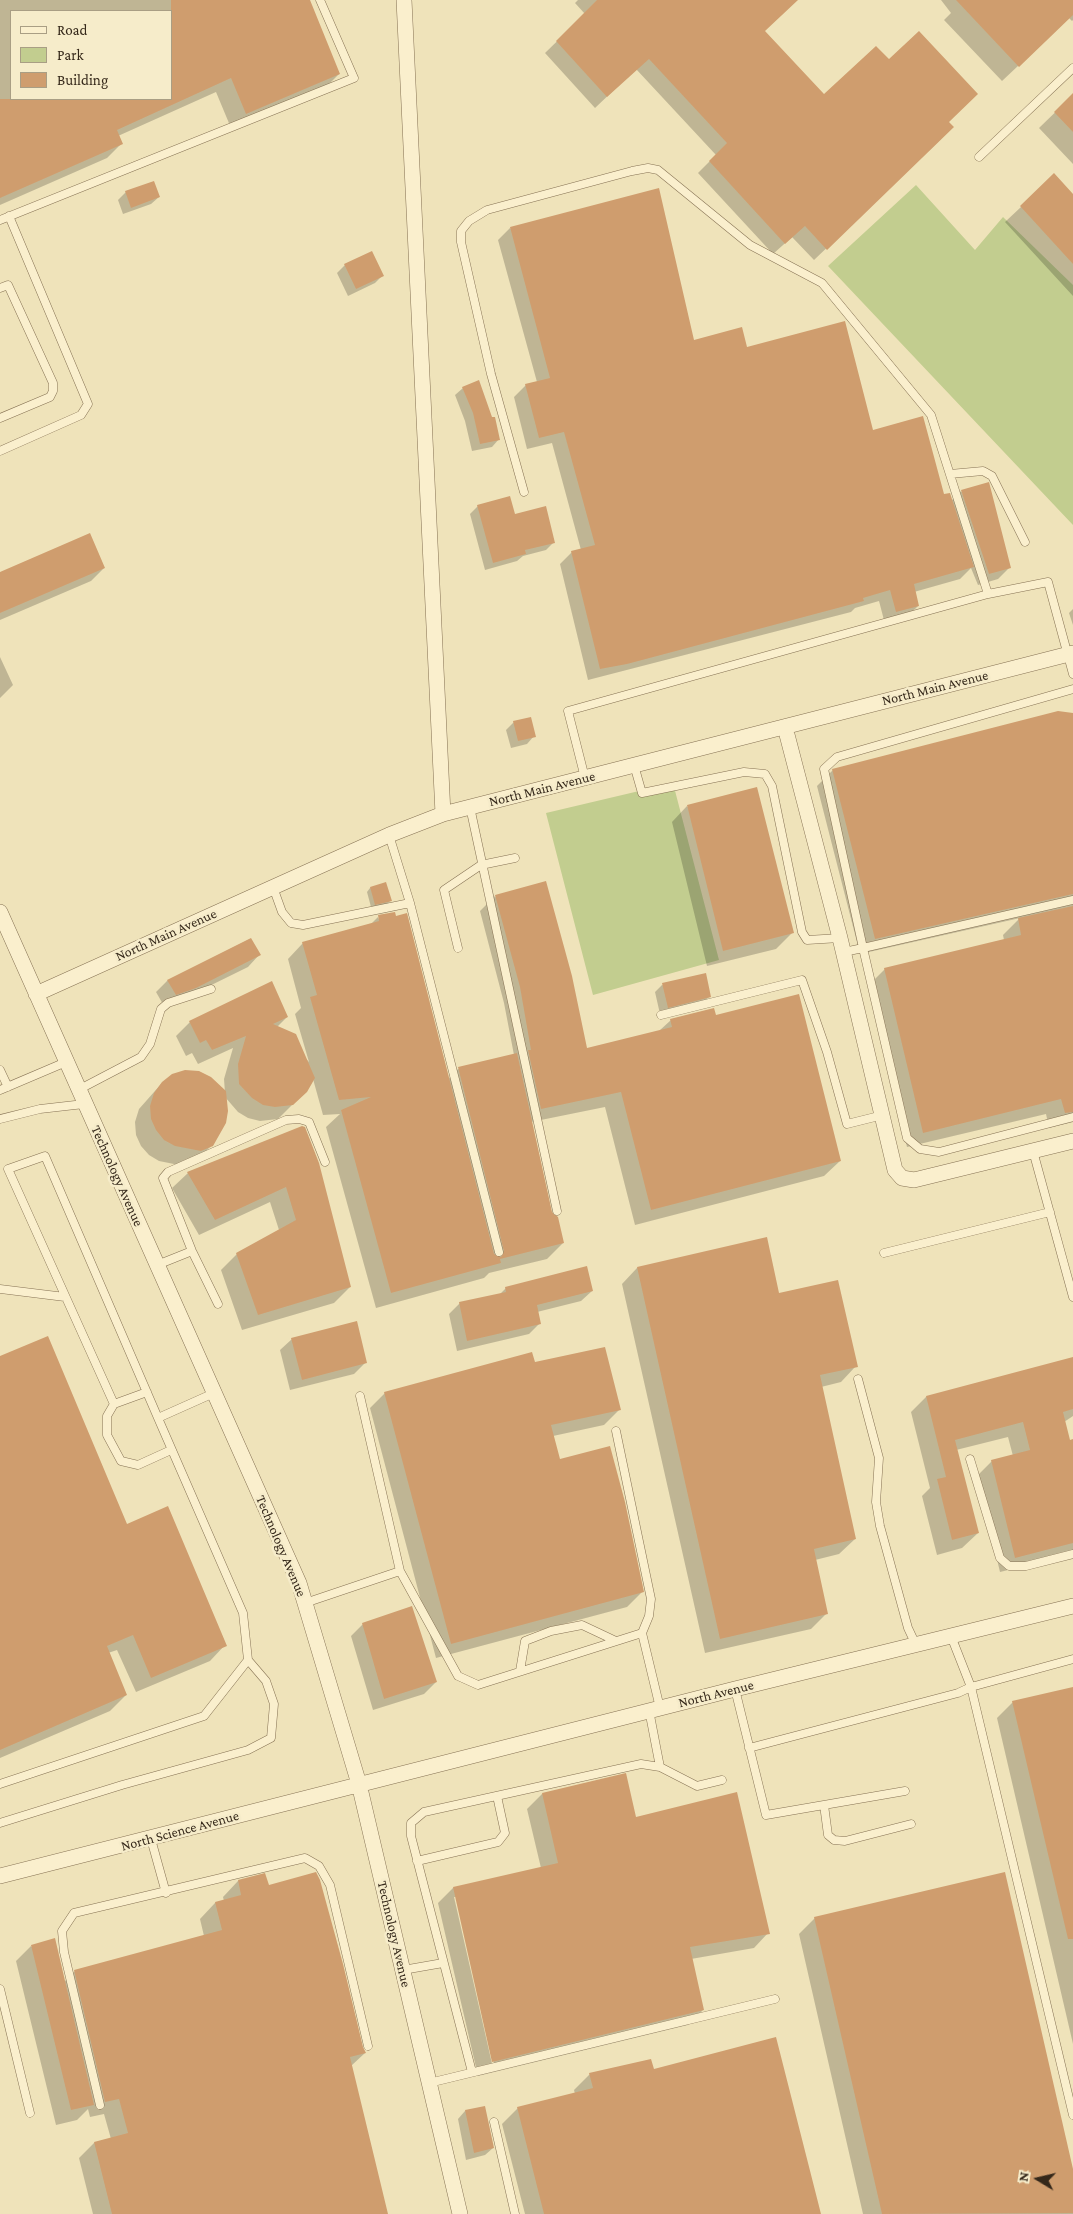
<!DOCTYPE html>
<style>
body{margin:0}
#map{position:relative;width:1073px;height:2214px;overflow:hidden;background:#efe3ba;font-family:"Crimson Pro",serif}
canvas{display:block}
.legend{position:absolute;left:10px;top:10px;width:162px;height:90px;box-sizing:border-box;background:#f6ecca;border:1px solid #a99e84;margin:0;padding:6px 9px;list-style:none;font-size:15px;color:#35281a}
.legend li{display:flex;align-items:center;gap:10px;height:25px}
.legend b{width:25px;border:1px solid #a99e84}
.north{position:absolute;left:1013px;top:2154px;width:50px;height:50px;-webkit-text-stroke:4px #f6ecca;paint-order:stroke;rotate:279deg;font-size:14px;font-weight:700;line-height:20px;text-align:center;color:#35281a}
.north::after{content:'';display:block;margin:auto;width:18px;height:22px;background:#35281a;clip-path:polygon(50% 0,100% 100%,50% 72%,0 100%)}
</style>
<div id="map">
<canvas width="1073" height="2214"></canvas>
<ul class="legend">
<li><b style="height:6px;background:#faefcd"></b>Road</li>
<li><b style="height:14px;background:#c2cd8f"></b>Park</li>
<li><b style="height:14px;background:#cf9d6e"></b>Building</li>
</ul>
<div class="north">N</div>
</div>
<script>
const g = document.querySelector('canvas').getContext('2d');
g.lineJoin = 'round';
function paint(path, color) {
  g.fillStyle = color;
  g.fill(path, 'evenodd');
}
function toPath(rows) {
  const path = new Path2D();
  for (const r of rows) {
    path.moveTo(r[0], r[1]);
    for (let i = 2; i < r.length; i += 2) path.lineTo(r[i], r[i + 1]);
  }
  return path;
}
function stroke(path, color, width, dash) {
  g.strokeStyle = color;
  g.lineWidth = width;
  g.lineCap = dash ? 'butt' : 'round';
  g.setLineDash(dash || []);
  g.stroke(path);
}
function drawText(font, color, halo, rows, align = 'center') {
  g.font = font + ' "Crimson Pro",serif';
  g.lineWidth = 5;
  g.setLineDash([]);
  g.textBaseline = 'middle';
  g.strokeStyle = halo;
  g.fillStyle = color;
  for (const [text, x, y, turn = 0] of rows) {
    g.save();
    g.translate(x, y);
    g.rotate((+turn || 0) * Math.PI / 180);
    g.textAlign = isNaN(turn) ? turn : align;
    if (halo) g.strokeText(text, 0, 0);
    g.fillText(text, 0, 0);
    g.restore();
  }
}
const green = toPath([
 [916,185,975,250,1003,217,1073,285,1073,525,828,266],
 [673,783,719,960,593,995,546,813]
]);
const shadow = toPath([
 [0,0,308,0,339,74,324,89,231,128,216,92,118,136,121,144,107,158,0,205],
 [11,11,171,11,171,99,11,99],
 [578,0,797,0,764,31,824,95,941,139,814,260,792,237,773,254,698,173,716,155,636,69,595,108,545,53,585,14,575,3],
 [941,0,1073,0,1073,20,1072,21,1069,18,1002,81,944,20,951,13],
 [1073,95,1073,164,1039,128],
 [126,192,159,197,151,204,123,214,118,200],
 [1073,195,1073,296,1005,222,1021,207],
 [510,228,693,341,746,348,872,431,943,496,951,501,961,491,1010,567,998,579,978,585,971,568,960,579,914,592,918,606,906,618,885,624,879,601,855,608,851,612,588,680,560,564,572,552,581,550,552,443,527,449,514,397,526,385,537,382,498,240],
 [345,265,383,275,375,283,348,296,337,273],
 [463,388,499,439,492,447,472,451,465,421,455,395],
 [478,506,514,516,554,542,546,550,523,556,517,561,485,570,470,514],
 [104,568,91,581,0,620,0,573],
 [1073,609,1073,625,1069,613],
 [0,657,13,685,0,698],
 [1073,714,1073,1122,1049,1128,1046,1114,907,1147,869,985,885,969,1004,940,1003,935,1020,918,860,954,817,786,833,770],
 [514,722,534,736,527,744,511,748,506,730],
 [687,806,792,933,776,949,707,966,672,822],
 [385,884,390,901,387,904,371,907,367,892,370,888],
 [495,896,586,1050,659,1031,671,1020,715,1017,840,1161,824,1176,635,1225,605,1107,531,1122,550,1213,563,1243,547,1259,489,1273,484,1278,376,1308,326,1127,340,1114,323,1115,313,1079,306,1091,278,1119,260,1121,248,1118,238,1112,225,1097,212,1145,196,1161,184,1166,159,1161,149,1155,141,1146,136,1135,135,1122,139,1109,162,1083,225,1093,224,1079,233,1048,198,1064,192,1053,186,1056,176,1036,190,1022,287,1017,277,1027,309,1062,295,1014,301,1008,288,959,303,943,370,925,378,917,448,1079,458,1069,514,1055,504,1003,480,911],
 [250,939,259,955,248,967,183,999,164,1006,156,992,167,981],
 [662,985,710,996,702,1004,660,1014,655,992],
 [302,1127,350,1287,334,1303,242,1330,221,1270,237,1254,279,1230,270,1202,199,1235,172,1188,188,1173],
 [766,1239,778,1295,856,1366,841,1382,821,1387,855,1539,839,1554,815,1560,827,1613,811,1629,705,1653,622,1284,637,1268],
 [506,1288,592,1291,581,1301,537,1312,540,1323,529,1334,457,1351,449,1314,460,1303,499,1295],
 [292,1339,366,1362,354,1374,290,1390,280,1350],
 [0,1358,126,1526,225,1645,210,1661,136,1692,117,1650,108,1653,126,1695,110,1711,0,1758],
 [1073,1358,1073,1416,1064,1422,1069,1442,1073,1441,1073,1554,1000,1572,977,1476,992,1461,1013,1456,1008,1437,956,1450,978,1533,962,1548,937,1555,922,1496,930,1488,911,1412,926,1397],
 [534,1364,620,1409,604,1425,553,1436,559,1461,642,1592,627,1607,436,1658,370,1408,385,1393],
 [363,1624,436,1682,424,1694,373,1710,351,1636],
 [1073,1688,1073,2044,997,1718,1013,1702],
 [625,1775,635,1818,768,1933,754,1948,691,1959,703,2010,688,2025,478,2076,438,1903,453,1888,541,1868,527,1809,542,1794],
 [454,1897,456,1897,495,2068,493,2068],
 [264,1875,268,1887,365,2053,351,2066,387,2214,93,2214,79,2158,94,2143,111,2139,104,2114,90,2117,88,2109,77,2120,56,2125,16,1961,31,1946,64,1982,75,1971,204,1936,200,1919,215,1903,224,1901,223,1897,238,1881],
 [815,1918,1073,2174,1073,2214,863,2214,799,1934],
 [653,2071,820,2214,525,2214,502,2124,518,2108,575,2094,574,2090,590,2074],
 [484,2107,493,2148,485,2155,466,2160,458,2119,465,2111]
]);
const building = toPath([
 [171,0,310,0,340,74,246,114,231,78,117,130,123,144,0,198,0,99,171,99],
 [597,0,798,0,765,31,824,94,876,46,889,59,919,31,978,94,949,122,954,127,827,250,805,226,785,244,709,161,727,143,649,59,607,97,556,41],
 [956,0,1073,0,1073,15,1019,67],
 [1073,93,1073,132,1054,112],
 [1054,173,1073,194,1073,264,1020,206],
 [154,181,160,197,131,208,125,191],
 [659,188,694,340,742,327,747,347,845,321,873,430,923,416,944,494,950,493,974,567,914,584,919,606,896,612,890,590,863,598,864,601,627,664,600,669,571,551,595,545,564,432,539,438,525,384,550,378,510,227],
 [372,251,384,276,356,289,344,264],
 [479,380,492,417,495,417,500,440,480,444,473,413,462,387],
 [989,482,1011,568,989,574,961,490],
 [510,496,515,514,546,506,555,543,525,550,526,554,493,563,477,505],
 [90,533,105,568,0,613,0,572],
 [1058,711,1073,713,1073,894,875,939,832,769],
 [531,717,536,737,518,741,513,721],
 [757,787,794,933,723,951,687,805],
 [546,881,572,976,587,1048,672,1027,670,1019,714,1008,716,1015,799,994,841,1161,651,1210,621,1092,541,1109,528,1050,531,1050,520,987,495,895],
 [386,882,392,901,375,905,370,887],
 [1073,906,1073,1112,1065,1113,1061,1099,923,1133,884,968,1021,935,1018,918],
 [395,912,396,916,407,913,494,1254,501,1257,504,1251,458,1067,517,1053,552,1212,558,1217,564,1243,500,1259,501,1263,391,1293,341,1110,371,1097,339,1100,310,997,317,995,302,942,379,921,378,915],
 [251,938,261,955,196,988,176,995,167,980],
 [706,973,711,997,668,1008,662,983],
 [272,981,288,1017,273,1024,296,1034,315,1078,307,1092,293,1105,275,1107,263,1105,252,1098,239,1084,238,1064,246,1036,212,1050,206,1040,200,1043,189,1021],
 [185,1070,199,1071,211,1077,226,1091,228,1111,226,1123,213,1146,201,1151,175,1146,164,1140,156,1130,151,1119,150,1106,154,1093,162,1082,172,1074],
 [302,1126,305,1127,319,1163,351,1287,258,1315,236,1253,296,1220,286,1187,215,1220,187,1172],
 [767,1237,779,1293,838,1280,858,1367,820,1375,856,1539,814,1549,828,1614,720,1639,637,1267],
 [587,1266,593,1291,537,1305,541,1324,467,1341,459,1302,506,1292,505,1287],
 [357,1321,367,1363,302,1380,291,1338],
 [48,1336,127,1524,168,1506,227,1646,151,1678,133,1635,107,1646,127,1695,0,1750,0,1356],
 [605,1347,621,1410,551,1425,560,1459,610,1446,625,1502,644,1592,451,1644,384,1392,532,1352,535,1362],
 [1073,1357,1073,1409,1063,1412,1070,1440,1073,1439,1073,1543,1015,1558,991,1460,1030,1450,1023,1422,955,1440,979,1533,952,1540,937,1479,946,1477,926,1396],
 [412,1606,437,1682,384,1699,362,1623],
 [1073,1687,1073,1939,1068,1939,1012,1701],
 [626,1773,636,1817,737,1792,770,1934,690,1947,704,2010,492,2062,453,1887,558,1863,542,1793],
 [316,1872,320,1880,343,1964,363,2047,366,2053,350,2057,388,2214,112,2214,94,2142,128,2133,119,2099,105,2102,74,1970,222,1930,215,1902,241,1895,238,1880,265,1873,269,1885],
 [1005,1872,1073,2169,1073,2213,882,2214,814,1917],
 [55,1938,94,2105,71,2110,31,1945],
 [776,2037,821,2214,544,2214,517,2107,593,2088,589,2073,651,2059,654,2069],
 [485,2106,494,2148,474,2153,465,2110]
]);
const lane = toPath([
 [979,157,1073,68],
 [0,220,354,78,320,0],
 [0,288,8,285,53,383,53,391,50,397,0,418],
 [0,451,81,415,88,404,9,216],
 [950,474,983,471,992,476,1025,542],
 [524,492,491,374,461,242,461,231,469,221,487,210,632,171,648,168,658,170,750,245,822,283,931,415,988,594],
 [634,765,642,793,744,772,765,774,772,786,802,932,807,940,840,938],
 [585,778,568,711,988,594,1048,582,1073,674],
 [470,807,557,1211],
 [389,835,410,903,499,1252],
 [273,887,282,912,291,923,303,925,410,903],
 [1073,900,863,948,907,1138,920,1149,939,1152,1073,1117],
 [458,948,444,890,481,865,515,858],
 [844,952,863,948,824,769,837,757,1073,689],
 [661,1015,802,980,827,1052,847,1124,883,1115],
 [0,1070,8,1087],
 [0,1090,66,1062],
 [78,1090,141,1057,150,1044,161,1009,168,1003,211,989],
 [0,1119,40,1109,84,1104],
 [1033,1151,1073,1297],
 [884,1253,1050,1212],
 [157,1265,192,1251],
 [0,1289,65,1297],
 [218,1304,192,1251,163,1178,168,1172,286,1120,299,1119,309,1122,325,1162],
 [858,1379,879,1458,876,1502,880,1526,908,1628,916,1645],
 [147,1392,114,1404,107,1416,107,1435,121,1461,138,1465,171,1450],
 [360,1396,400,1571,458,1676,478,1685,642,1633],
 [114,1404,8,1169,45,1156,158,1418],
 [616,1431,651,1599,649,1616,642,1633,660,1708],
 [970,1459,1000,1558,1009,1566,1026,1566,1073,1554],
 [305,1603,400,1571],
 [1073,1659,971,1687,1073,2115],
 [520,1671,525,1641,551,1631,582,1625,616,1641],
 [735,1689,766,1815,905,1791],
 [649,1710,660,1767],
 [749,1748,958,1693,971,1687,951,1636],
 [0,1784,204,1716,248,1660,243,1613,158,1418,214,1393],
 [824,1805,828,1835,834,1840,845,1841,911,1824],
 [0,1823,122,1785,248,1750,271,1738,274,1704,266,1681,248,1660],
 [151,1839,166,1893],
 [417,1861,498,1842,505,1833,497,1796],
 [403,1970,443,1963],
 [0,1989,30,2113],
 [472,2072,411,1836,411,1823,424,1812,641,1764,660,1767,697,1786,722,1780],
 [429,2083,775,1999],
 [100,2105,64,1952,62,1931,74,1913,305,1858,319,1866,330,1885,368,2046],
 [494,2122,515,2214]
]);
const street = toPath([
 [404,0,443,814],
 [785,727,840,938,895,1170,902,1178,914,1180,1073,1141],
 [0,912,299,1583,359,1784,460,2214],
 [36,994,389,835,443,814,1073,653],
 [0,1876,735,1689,1073,1606]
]);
const streetNames = [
 ["North Main Avenue",935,688,-14],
 ["North Main Avenue",542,789,-14],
 ["North Main Avenue",166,935,-24],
 ["Technology Avenue",117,1176,66],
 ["Technology Avenue",281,1546,67],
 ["North Avenue",716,1694,-14],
 ["North Science Avenue",180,1831,-15],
 ["Technology Avenue",394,1934,77]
];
paint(green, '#c2cd8f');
paint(shadow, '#0003');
paint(building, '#cf9d6e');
stroke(lane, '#867254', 9);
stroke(street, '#867254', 16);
stroke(lane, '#faefcd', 8);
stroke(street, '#faefcd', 15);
drawText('14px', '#35281a', '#f6ecca', streetNames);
</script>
